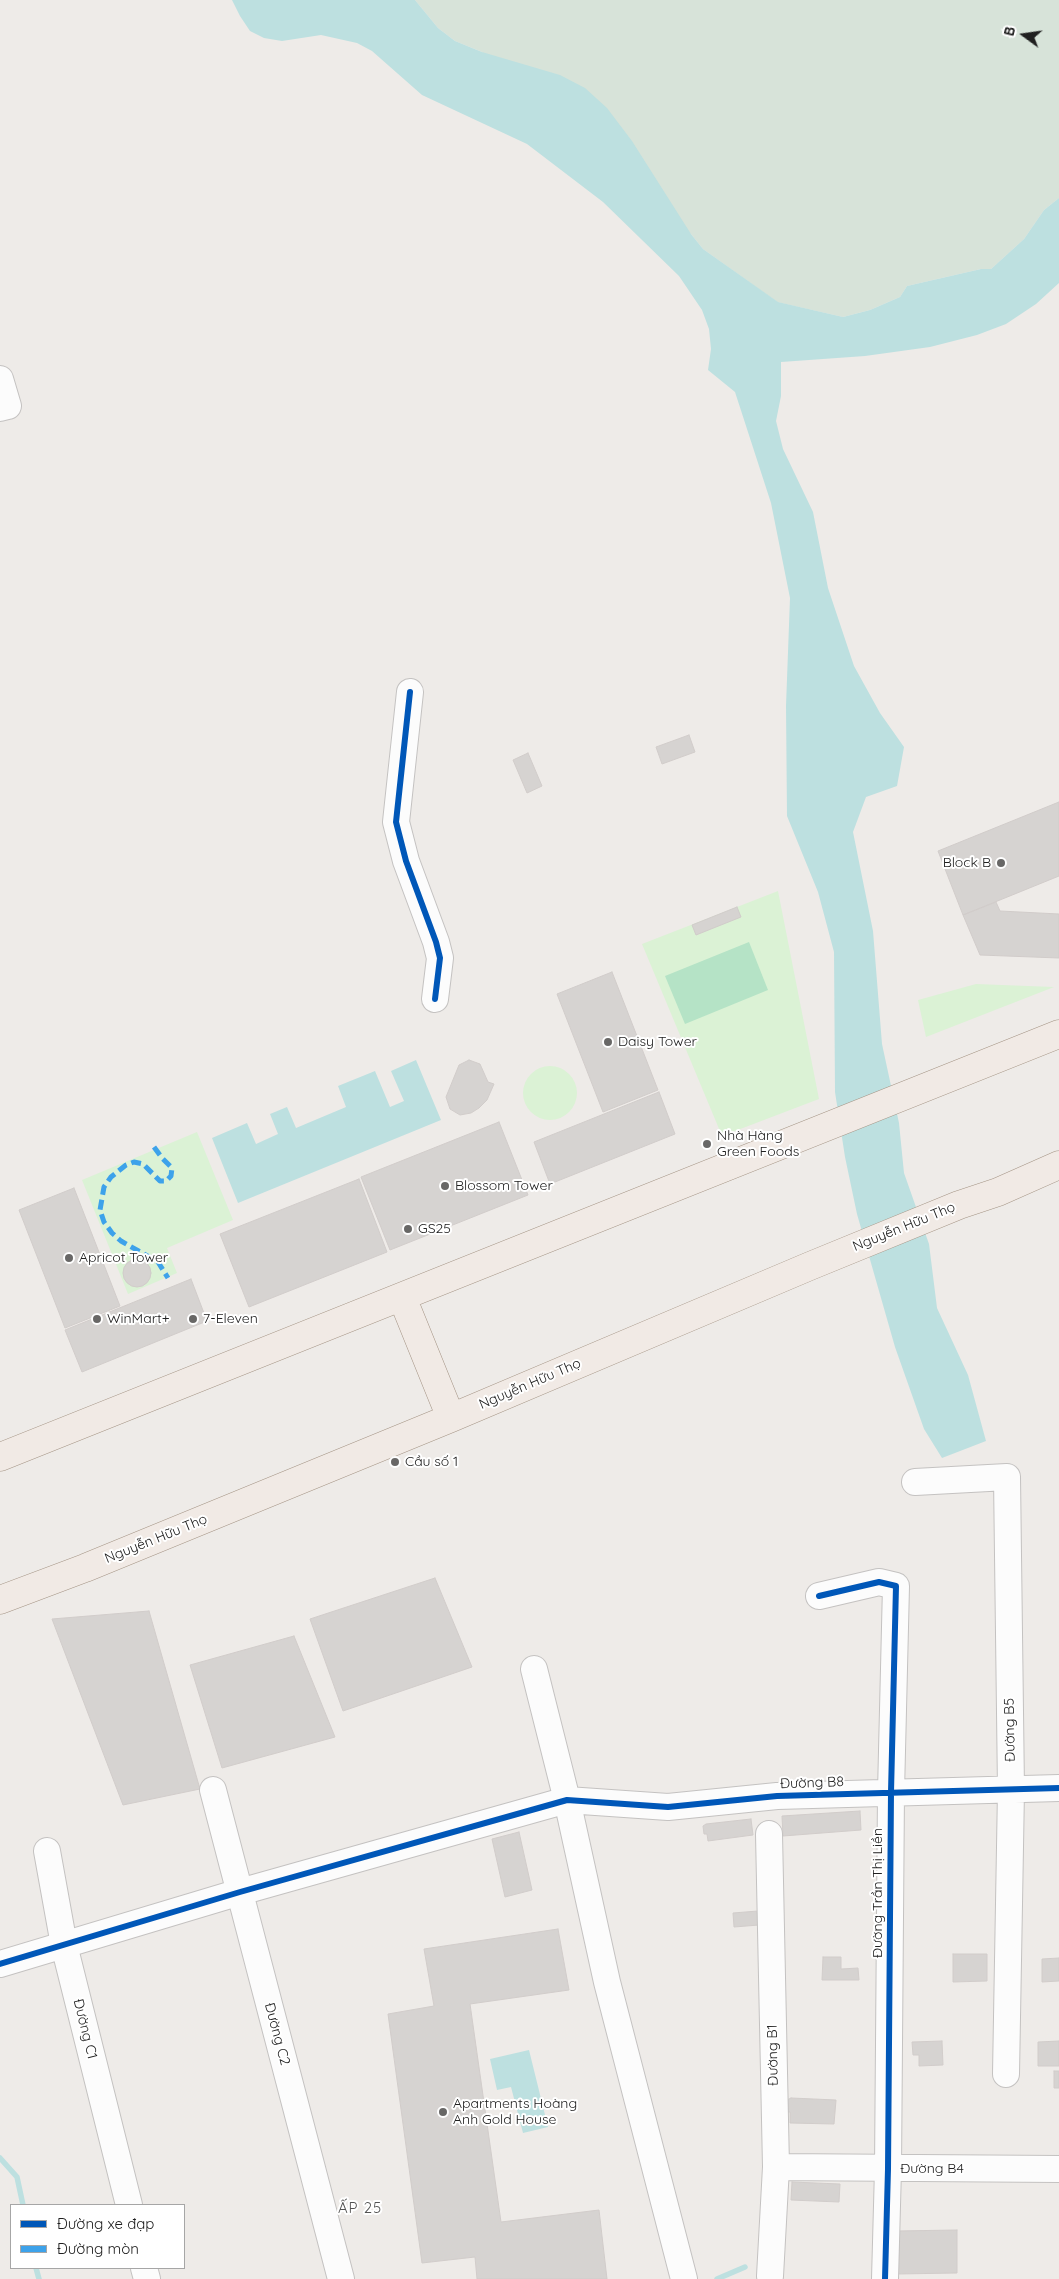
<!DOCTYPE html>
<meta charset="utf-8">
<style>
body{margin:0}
#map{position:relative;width:1059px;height:2279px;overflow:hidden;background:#eeebe8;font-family:Quicksand,sans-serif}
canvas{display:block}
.legend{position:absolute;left:10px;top:2204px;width:175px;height:65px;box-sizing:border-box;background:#fff;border:1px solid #a6a6a6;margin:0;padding:6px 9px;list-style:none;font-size:15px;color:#202020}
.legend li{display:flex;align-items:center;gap:10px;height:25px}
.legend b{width:25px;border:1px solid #a6a6a6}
.north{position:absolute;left:999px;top:10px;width:50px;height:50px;-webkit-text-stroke:4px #fff;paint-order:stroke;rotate:284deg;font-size:14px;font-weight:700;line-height:20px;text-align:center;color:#202020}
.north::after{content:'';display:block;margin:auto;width:18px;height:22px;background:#202020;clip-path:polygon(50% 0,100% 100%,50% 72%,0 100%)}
</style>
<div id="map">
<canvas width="1059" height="2279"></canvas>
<ul class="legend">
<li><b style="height:6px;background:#0057b8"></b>Đường xe đạp</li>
<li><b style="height:6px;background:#3da2ea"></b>Đường mòn</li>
</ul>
<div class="north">B</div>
</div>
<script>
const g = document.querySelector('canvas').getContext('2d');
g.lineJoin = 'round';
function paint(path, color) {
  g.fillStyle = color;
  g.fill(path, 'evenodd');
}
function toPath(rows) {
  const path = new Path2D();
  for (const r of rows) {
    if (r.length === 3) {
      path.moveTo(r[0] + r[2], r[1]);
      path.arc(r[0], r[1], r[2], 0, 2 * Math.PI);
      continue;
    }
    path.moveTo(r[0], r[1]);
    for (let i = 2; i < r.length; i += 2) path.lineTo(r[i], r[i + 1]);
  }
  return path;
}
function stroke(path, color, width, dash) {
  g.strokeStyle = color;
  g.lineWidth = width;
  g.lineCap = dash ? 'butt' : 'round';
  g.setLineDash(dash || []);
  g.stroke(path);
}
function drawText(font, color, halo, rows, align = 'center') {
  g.font = font + ' Quicksand,sans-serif';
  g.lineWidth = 4;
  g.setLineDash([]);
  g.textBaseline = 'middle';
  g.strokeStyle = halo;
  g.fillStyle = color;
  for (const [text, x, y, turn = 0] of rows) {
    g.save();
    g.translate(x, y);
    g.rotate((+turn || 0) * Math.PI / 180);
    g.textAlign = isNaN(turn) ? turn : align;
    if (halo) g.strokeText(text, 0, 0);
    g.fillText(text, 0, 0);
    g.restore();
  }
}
const wetland = toPath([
 [415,0,1059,0,1059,198,1044,210,1024,239,991,269,981,269,907,286,900,297,870,310,843,317,777,302,703,249,691,234,482,52,455,41,438,28]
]);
const park = toPath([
 [778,891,819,1099,722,1136,642,944],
 [976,984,1054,987,926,1037,918,1000],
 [550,1093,27],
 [197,1132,233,1220,167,1248,177,1273,128,1294,82,1180]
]);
const pitch = toPath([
 [749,942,768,990,685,1024,665,976]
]);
const water = toPath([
 [232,0,415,0,438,28,455,41,482,52,560,75,585,88,607,108,632,141,691,234,703,249,778,302,843,317,870,310,900,297,907,286,981,269,991,269,1024,239,1044,210,1059,198,1059,283,1036,304,1006,324,977,335,930,347,865,356,781,362,781,396,776,421,783,449,813,512,828,588,854,666,880,713,904,747,897,786,866,797,853,832,873,931,882,1044,899,1123,904,1173,929,1244,937,1308,968,1375,986,1441,942,1458,924,1429,895,1347,857,1214,845,1157,835,1092,834,952,818,892,787,816,786,706,790,598,771,503,735,392,708,370,711,349,709,329,702,310,679,276,603,202,527,144,422,95,372,51,357,43,321,35,282,41,264,38,250,31,240,16],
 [416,1060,441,1120,238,1203,212,1138,247,1123,256,1144,278,1134,270,1114,287,1107,296,1128,346,1107,338,1086,375,1071,390,1107,404,1101,391,1071],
 [529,2050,548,2127,523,2133,511,2087,497,2090,490,2059]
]);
const stream = toPath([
 [0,2158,17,2177,23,2205],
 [36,2268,39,2279],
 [717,2279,745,2267]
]);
const building = toPath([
 [689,735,695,752,662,764,656,747,689,735],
 [528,753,542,786,527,793,513,760,528,753],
 [1059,802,1059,876,963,915,938,851,1059,802],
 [996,902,1000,911,1059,914,1059,958,980,955,963,915,996,902],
 [737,907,741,917,696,935,692,925,737,907],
 [612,972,658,1090,603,1112,557,994,612,972],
 [469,1060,480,1064,488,1082,494,1084,487,1100,479,1108,471,1113,460,1115,450,1109,446,1097,459,1065,469,1060],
 [659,1092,675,1134,550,1184,534,1142,659,1092],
 [499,1122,528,1195,390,1250,361,1177,499,1122],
 [359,1179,387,1252,249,1307,220,1234,359,1179],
 [74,1188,120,1306,65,1328,19,1210,74,1188],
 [137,1273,14],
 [191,1279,207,1321,82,1372,65,1330,191,1279],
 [435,1578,472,1667,343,1711,310,1619,435,1578],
 [149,1611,200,1789,123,1805,52,1619,149,1611],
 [294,1636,335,1737,222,1768,190,1665,294,1636],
 [860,1811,861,1830,783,1836,782,1816,860,1811],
 [751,1819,753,1835,708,1841,707,1834,704,1834,703,1826,706,1824,751,1819],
 [519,1832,532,1890,505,1897,492,1839,519,1832],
 [758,1911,759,1925,734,1927,733,1913,758,1911],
 [558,1929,569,1990,470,2004,501,2222,599,2210,607,2279,477,2279,475,2257,422,2263,388,2014,434,2006,424,1949,558,1929],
 [953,1954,987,1954,987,1981,953,1982,953,1954],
 [823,1957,841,1957,841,1969,858,1968,859,1980,822,1980,823,1957],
 [1059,1958,1059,1981,1042,1982,1042,1959,1059,1958],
 [942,2041,943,2065,919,2066,919,2055,913,2055,912,2042,942,2041],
 [1059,2041,1059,2066,1038,2066,1038,2042,1059,2041],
 [1054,2071,1059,2071,1059,2088,1054,2088,1054,2071],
 [791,2098,836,2100,834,2124,790,2123,790,2112,787,2112,787,2100,791,2098],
 [792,2182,840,2184,839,2202,791,2200,792,2182],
 [957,2230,957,2273,897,2274,896,2231,957,2230]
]);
const minor = toPath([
 [0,379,8,406,0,408],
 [410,692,396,822,406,861,436,942,440,958,435,999],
 [915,1482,1007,1477,1011,1790,1006,2074],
 [819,1596,879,1582,896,1586,891,1792,888,2169,885,2279],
 [534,1669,567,1800,607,1982,684,2279],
 [213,1790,341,2279],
 [769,1834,776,2167,770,2276],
 [47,1851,64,1945,129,2205],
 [0,1964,240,1892,567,1800,668,1807,777,1796,1059,1788],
 [776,2167,1059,2169],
 [144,2268,147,2279]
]);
const major = toPath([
 [402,1297,451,1418],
 [0,1457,1059,1034],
 [0,1600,85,1568,451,1418,810,1266,959,1205,998,1192,1059,1165]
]);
const quiet = toPath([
 [154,1147,162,1158,172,1168,171,1176,166,1181,160,1181,143,1164,134,1162,126,1165,111,1177,104,1187,100,1210,104,1222,112,1233,121,1241,158,1262,168,1278]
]);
const cycleway = toPath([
 [410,692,396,822,406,861,436,942,440,958,435,999],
 [819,1596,879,1582,896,1586,891,1792,888,2169,885,2279],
 [0,1964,240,1892,567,1800,668,1807,777,1796,1059,1788]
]);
const markers = [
 [1001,863,5,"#686766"],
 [608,1042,5,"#686766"],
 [707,1144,5,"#686766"],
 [445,1186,5,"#686766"],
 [408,1229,5,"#686766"],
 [69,1258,5,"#686766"],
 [97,1319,5,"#686766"],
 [193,1319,5,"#686766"],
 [395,1462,5,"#686766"],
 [443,2112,5,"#686766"]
];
const poiNames = [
 ["Block B",991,863,"right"],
 ["Daisy Tower",618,1042],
 ["Nhà Hàng",717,1136],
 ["Green Foods",717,1152],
 ["Blossom Tower",455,1186],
 ["GS25",418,1229],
 ["Apricot Tower",79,1258],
 ["WinMart+",107,1319],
 ["7-Eleven",203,1319],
 ["Cầu số 1",405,1462],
 ["Apartments Hoàng",453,2104],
 ["Anh Gold House",453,2120]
];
const streetNames = [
 ["Nguyễn Hữu Thọ",904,1227,-22],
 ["Nguyễn Hữu Thọ",530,1384,-23],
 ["Nguyễn Hữu Thọ",156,1539,-22],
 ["Đường B5",1010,1730,-91],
 ["Đường B8",812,1783,-2],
 ["Đường Trần Thị Liền",878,1893,-90],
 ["Đường C1",85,2029,76],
 ["Đường C2",277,2034,75],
 ["Đường B1",773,2055,-91],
 ["Đường B4",932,2169]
];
const neighbourhoodNames = [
 ["ẤP 25",360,2208]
];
paint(wetland, '#d7e3d9');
paint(park, '#dbf2d5');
paint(pitch, '#b5e3c6');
paint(water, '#bde0e0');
stroke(stream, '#bde0e0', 5.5);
paint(building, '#d6d3d1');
stroke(building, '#d1ccca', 1);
stroke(minor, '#c4c2c1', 28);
stroke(major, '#a49485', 29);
stroke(minor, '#fcfcfc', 26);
stroke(major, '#f1eae5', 28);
stroke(quiet, '#3da2ea', 5, [10, 5]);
stroke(cycleway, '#0057b8', 6);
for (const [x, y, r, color] of markers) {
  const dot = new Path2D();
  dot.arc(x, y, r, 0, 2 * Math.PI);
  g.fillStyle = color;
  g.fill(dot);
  stroke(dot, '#fff', 2);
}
drawText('14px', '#202020', '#fff', poiNames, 'left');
drawText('14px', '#202020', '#fff', streetNames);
g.letterSpacing = '1px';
drawText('15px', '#535353', '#fff', neighbourhoodNames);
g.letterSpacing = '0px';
</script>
